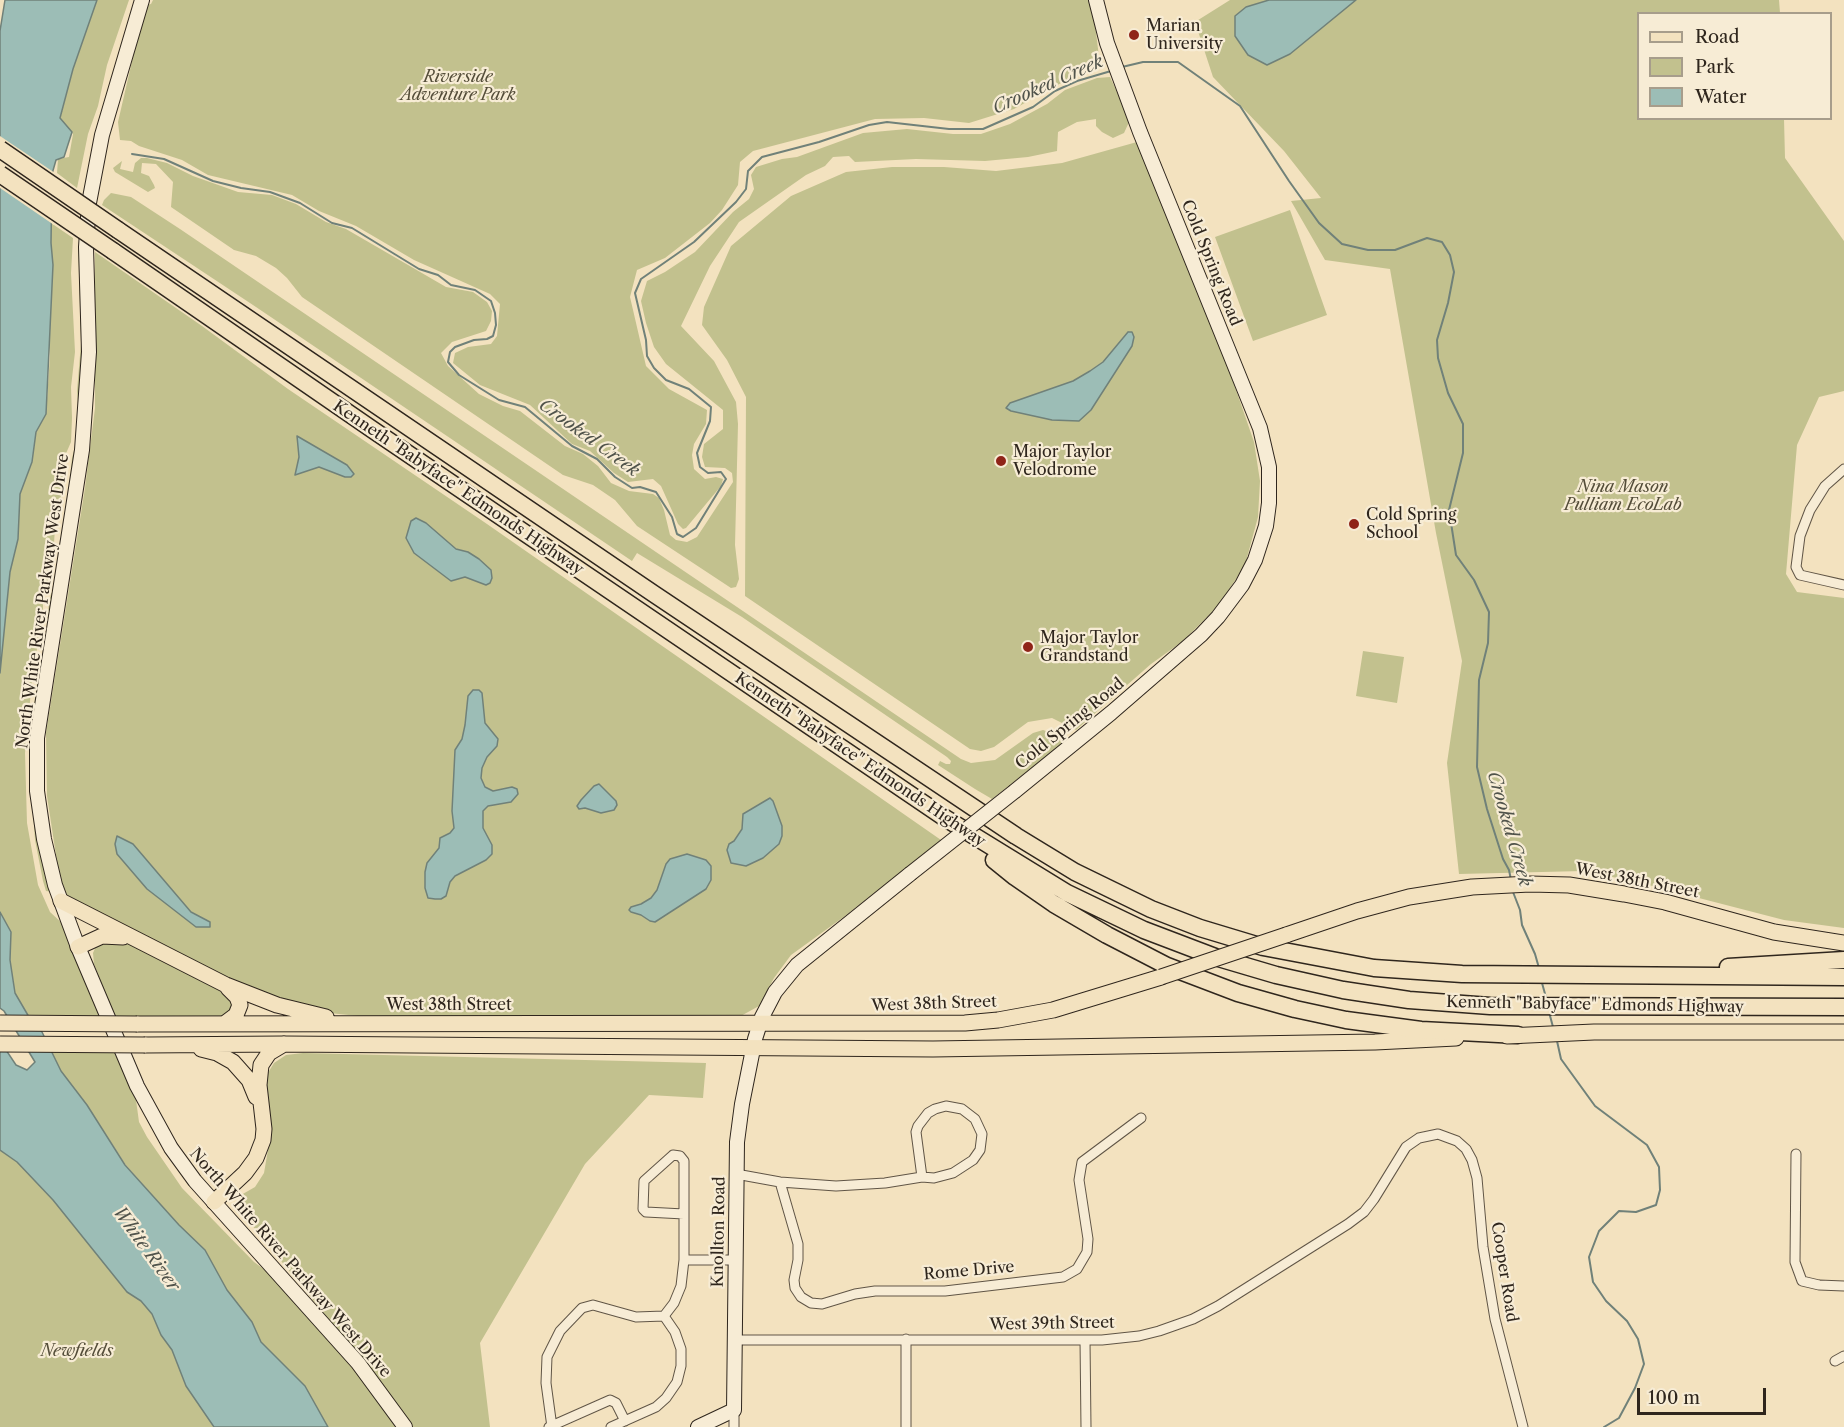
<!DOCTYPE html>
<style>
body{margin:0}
#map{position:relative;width:1844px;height:1427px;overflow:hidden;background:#f3e2bf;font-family:"Libre Caslon Text",serif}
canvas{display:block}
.legend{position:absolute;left:1637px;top:12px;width:195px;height:108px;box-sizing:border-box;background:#f7ecd5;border:2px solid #a79d8b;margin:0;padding:8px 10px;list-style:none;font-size:18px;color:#2f261d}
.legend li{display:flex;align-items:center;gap:12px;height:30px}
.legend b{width:30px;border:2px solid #a79d8b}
.scale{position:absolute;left:1637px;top:1388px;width:129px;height:27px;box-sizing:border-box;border:3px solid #2f261d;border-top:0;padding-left:8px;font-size:18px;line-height:21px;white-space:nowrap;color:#2f261d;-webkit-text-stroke:4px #f7ecd5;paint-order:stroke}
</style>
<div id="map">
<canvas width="1844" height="1427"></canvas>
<ul class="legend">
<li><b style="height:8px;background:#f3e2bf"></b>Road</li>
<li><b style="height:16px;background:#c2c18e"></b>Park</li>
<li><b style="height:16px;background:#9cbdb6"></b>Water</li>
</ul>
<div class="scale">100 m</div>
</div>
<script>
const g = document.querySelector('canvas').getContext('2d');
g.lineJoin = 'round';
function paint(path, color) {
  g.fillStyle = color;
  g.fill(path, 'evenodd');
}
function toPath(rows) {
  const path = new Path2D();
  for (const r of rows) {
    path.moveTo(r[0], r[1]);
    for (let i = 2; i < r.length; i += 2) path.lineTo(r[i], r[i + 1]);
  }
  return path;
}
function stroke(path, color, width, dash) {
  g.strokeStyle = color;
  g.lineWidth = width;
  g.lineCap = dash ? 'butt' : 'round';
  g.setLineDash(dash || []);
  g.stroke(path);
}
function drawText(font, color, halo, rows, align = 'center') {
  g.font = font + ' "Libre Caslon Text",serif';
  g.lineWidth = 4.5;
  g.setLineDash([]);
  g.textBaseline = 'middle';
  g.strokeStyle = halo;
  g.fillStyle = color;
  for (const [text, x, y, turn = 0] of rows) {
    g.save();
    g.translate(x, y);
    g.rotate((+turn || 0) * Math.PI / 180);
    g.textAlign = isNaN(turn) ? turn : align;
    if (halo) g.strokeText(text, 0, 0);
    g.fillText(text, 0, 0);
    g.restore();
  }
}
const green = toPath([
 [97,0,129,0,107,65,98,106,88,134,77,188,57,173,58,159,69,157,73,134,60,119,73,69],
 [153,0,1092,0,1100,65,1053,87,1014,109,969,123,924,118,875,119,753,151,740,162,738,185,722,210,710,223,665,258,637,270,630,297,646,366,669,389,707,410,706,424,694,444,692,455,694,469,705,479,716,477,723,479,721,486,686,528,683,529,678,524,661,486,653,479,628,482,614,473,590,451,572,444,530,405,480,385,453,363,455,353,468,347,491,344,497,336,500,304,490,294,414,260,356,226,319,211,292,195,208,175,182,160,139,146,131,141,120,140,118,122,145,5,151,4],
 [1230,0,1779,0,1780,13,1638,14,1638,118,1784,119,1785,158,1844,241,1844,391,1819,397,1797,445,1786,574,1797,592,1844,598,1844,928,1784,920,1637,882,1583,871,1459,874,1447,763,1462,661,1436,533,1390,269,1325,260,1291,201,1321,198,1284,151,1213,77,1195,22],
 [1110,77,1130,120,1124,133,1113,138,1102,132,1096,126,1096,119,1077,122,1058,132,1057,151,1028,157,985,161,916,159,855,162,849,156,833,157,825,166,806,175,739,222,710,266,681,326,714,361,736,402,738,424,735,545,739,579,736,587,731,588,637,526,615,500,593,485,563,475,302,297,287,278,276,268,256,256,234,250,171,207,173,182,156,164,142,163,141,173,149,176,154,185,155,188,148,192,115,172,113,168,122,161,120,169,133,172,135,163,141,158,147,158,167,163,193,176,238,192,272,195,296,204,326,222,346,229,446,287,473,292,487,302,492,311,491,321,486,331,452,342,441,353,448,366,479,394,503,406,520,411,565,446,583,454,598,466,611,483,629,491,653,494,659,498,664,510,670,535,676,540,687,542,697,537,733,482,732,473,725,468,705,467,702,457,704,444,723,429,723,410,666,364,654,347,646,323,641,301,647,281,665,272,695,252,733,212,749,199,754,189,751,175,756,167,782,159,797,157,863,133,907,129,953,134,981,134,1010,124,1047,104,1065,90,1097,78],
 [1137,142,1223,352,1254,442,1260,481,1258,517,1245,565,1219,605,1183,641,1151,664,1076,730,1052,718,1028,722,994,747,981,751,970,749,745,596,746,397,727,360,702,325,704,307,731,246,791,196,846,172,892,167,944,167,996,171,1062,163],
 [111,193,131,197,180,229,961,759,971,763,995,760,1033,733,1043,730,1058,735,1062,744,992,799,975,789,938,765,940,761,946,764,950,764,951,761,947,757,742,617,637,553,632,561,256,307,102,205,104,200],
 [1290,210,1327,315,1253,341,1215,237],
 [51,223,73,238,71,273,75,352,71,387,72,418,71,442,64,458,64,484,55,528,53,558,43,603,43,617,33,670,25,753,27,823,38,885,50,912,64,925,103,1017,29,1017,15,993,10,960,11,932,0,912,0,673,10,572,18,539,20,494,32,462,36,432,46,414,50,356,48,331],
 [78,241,84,333,79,436,72,489,43,667,33,749,35,805,52,892,46,891,43,881,35,840,32,797,31,727,39,669,45,650,49,601,57,575,58,552,67,509,72,458,76,443,79,418,77,391,81,343],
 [95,252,202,326,288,389,487,524,941,840,845,916,791,955,774,978,759,1006,739,1017,426,1018,358,1016,320,1012,256,995,69,900,59,875,47,796,46,733,85,488,95,408],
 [1363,651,1404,657,1397,703,1356,696],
 [122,942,133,945,230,994,234,1008,226,1016,219,1017,114,1016,94,964,93,953,97,944],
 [51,1051,115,1052,136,1100,139,1122,147,1137,182,1188,254,1262,272,1275,366,1382,400,1427,328,1427,261,1342,252,1322,227,1290,205,1250,179,1225,125,1164,87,1105,61,1071],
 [303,1053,706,1063,703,1098,649,1095,585,1164,480,1343,490,1427,410,1427,370,1370,238,1208,241,1195,255,1187,264,1173,269,1144,265,1085,266,1076,274,1063,286,1055],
 [0,1150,17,1162,53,1200,127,1292,141,1301,152,1314,161,1335,172,1349,186,1386,214,1427,0,1427]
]);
const water = toPath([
 [5,0,97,0,73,69,60,118,72,132,64,157,56,160,52,174,51,243,53,265,46,414,36,432,32,462,20,494,18,539,10,572,0,673,0,31,5,0],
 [1269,0,1356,0,1290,54,1267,65,1248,55,1235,36,1235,16,1246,7,1269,0],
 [1128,332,1132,332,1134,337,1132,346,1091,410,1079,421,1052,420,1011,411,1006,408,1010,403,1073,381,1090,371,1103,362,1128,332],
 [297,436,347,465,354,474,351,477,345,477,319,467,295,475,299,457,297,436],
 [416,518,426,523,456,549,468,552,479,559,491,570,492,578,490,583,486,585,465,577,451,581,414,553,406,538,411,521,416,518],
 [473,690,479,690,482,693,485,723,498,739,497,746,487,757,482,768,481,778,485,787,493,791,512,787,517,789,518,794,511,802,488,806,483,811,483,828,492,845,492,854,486,860,455,876,450,882,446,896,441,899,435,899,428,898,425,888,425,872,427,863,439,848,440,838,450,833,454,828,452,811,455,750,462,739,465,725,468,696,473,690],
 [599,784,616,801,617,805,614,810,601,813,585,808,579,809,577,806,581,800,594,786,599,784],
 [770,798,773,801,782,826,782,836,779,844,763,858,746,866,731,863,727,850,729,844,734,841,742,829,743,814,770,798],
 [117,836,133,844,191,912,210,922,210,927,196,927,147,889,117,854,115,844,117,836],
 [687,854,706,860,711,866,711,880,706,889,655,922,650,921,641,915,631,912,629,910,631,907,641,904,651,898,657,890,666,864,670,859,687,854],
 [0,912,11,932,10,960,15,993,29,1017,42,1032,61,1071,87,1105,125,1165,179,1225,205,1250,227,1290,252,1322,261,1342,305,1386,328,1427,214,1427,186,1386,172,1350,161,1335,152,1314,141,1301,127,1292,53,1200,17,1162,0,1150,0,1041,16,1065,27,1070,35,1062,4,1011,0,1008,0,912]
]);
const pier = toPath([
 [0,136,55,173,54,225,0,188]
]);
const stream = toPath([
 [1122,67,1143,62,1178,62,1240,106,1289,181,1319,223,1342,244,1368,250,1395,250,1427,238,1442,242,1450,255,1454,272,1448,303,1437,340,1438,358,1448,393,1463,424,1463,453,1449,510,1456,555,1474,580,1489,612,1488,643,1479,680,1477,767,1487,809,1503,859,1509,870,1511,880],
 [132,154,164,159,213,181,241,188,270,192,300,203,332,223,352,228,419,269,438,275,451,285,475,290,491,301,495,313,496,325,493,336,487,339,474,340,455,347,450,352,448,362,459,375,499,400,525,407,572,446,597,459,615,477,632,488,640,487,656,492,672,517,677,534,683,537,696,528,726,479,721,472,708,473,700,467,697,453,710,421,711,407,689,389,666,380,654,368,647,356,646,340,635,293,641,279,694,242,736,202,746,189,748,171,762,157,819,142,869,125,887,122,949,129,983,129,1033,107,1055,91,1077,81,1111,71],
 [1513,892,1520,910,1522,925,1535,954,1539,968],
 [1542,983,1547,1001],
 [1549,1012,1553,1027],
 [1557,1041,1561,1059,1595,1106,1647,1145,1659,1167,1660,1190,1656,1205,1636,1212,1619,1211,1599,1231,1589,1257,1593,1282,1606,1301,1627,1321,1638,1339,1644,1364,1635,1388,1619,1418,1604,1427]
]);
const street = toPath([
 [1844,469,1825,486,1810,510,1800,536,1796,567,1800,575,1844,585],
 [946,1106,962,1109,975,1119,982,1134,980,1150,973,1160,953,1173,934,1178,922,1177,916,1132,918,1126,928,1113,935,1109,946,1106],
 [1796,1154,1795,1262,1802,1281,1819,1285,1844,1286],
 [673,1155,680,1156,684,1161,684,1214,646,1212,643,1209,644,1181,673,1155],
 [736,1174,780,1182,836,1186,885,1183,922,1177],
 [780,1182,798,1244,798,1260,794,1280,795,1288,801,1297,811,1303,822,1304,855,1294,875,1291,945,1291,1063,1277,1077,1269,1087,1252,1088,1239,1079,1180,1082,1162,1141,1118],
 [684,1260,735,1260],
 [664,1316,674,1303,681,1286,684,1260,684,1214],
 [734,1340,1102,1340,1139,1336,1159,1331,1193,1319,1218,1306,1348,1224,1364,1212,1374,1199,1406,1147,1419,1138,1438,1134,1457,1141,1466,1149,1472,1160,1477,1178,1483,1247,1495,1319,1523,1427],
 [1085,1340,1086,1427],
 [1835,1361,1844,1356],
 [549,1427,610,1400,616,1403,625,1421],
 [552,1427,546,1383,547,1357,560,1331,582,1308,593,1305,636,1317,664,1316],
 [611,1427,656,1407,666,1398,677,1382,681,1366,681,1349,675,1332,664,1316],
 [734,1427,734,1410],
 [906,1427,906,1339]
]);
const secondary = toPath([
 [142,0,102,135,89,203,86,247,89,352,82,450,37,738,37,791,44,839,55,885,78,947,137,1086,171,1148,195,1181,358,1363,405,1427],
 [1015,791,1111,713,1201,635,1218,617,1242,585,1255,560,1266,526,1269,503,1269,467,1260,428,1140,132,1107,43,1096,0],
 [698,1427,734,1410,737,1142,742,1104,755,1039,762,1017,775,992,797,965,910,874]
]);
const primary = toPath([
 [61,901,226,985,277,1005,326,1017],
 [1286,935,1357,911,1409,897,1472,887,1530,884,1569,885,1624,894,1665,902,1774,932,1844,943],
 [78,947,102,936,123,937],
 [137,1024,965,1023,998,1020,1053,1010,1161,977],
 [224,1024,236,1015,240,1005,237,997,228,988],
 [1507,1036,1594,1032,1844,1032],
 [145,1045,284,1044,933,1049,1375,1042,1456,1038],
 [201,1049,217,1053,233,1062,249,1080,256,1097],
 [214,1202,245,1173,256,1158,263,1140,264,1129,259,1085,261,1065,269,1053,284,1044]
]);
const highway = toPath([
 [118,230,654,594,1016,836,1075,872,1151,909,1200,928,1263,947,1374,968,1462,974,1844,977],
 [113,251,376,432,945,818,1067,893,1144,930,1215,957,1276,975,1343,990,1409,1000,1490,1006,1844,1007],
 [994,860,1015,877,1054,904,1107,935,1167,966,1238,993,1295,1009,1346,1020,1421,1030,1518,1035],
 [1728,967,1844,960]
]);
const secondaryBridge = toPath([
 [910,874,1015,791]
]);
const primaryBridge = toPath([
 [1161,977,1286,935],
 [0,1023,137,1024],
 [0,1044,145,1045]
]);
const highwayBridge = toPath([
 [0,149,118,230],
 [0,174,113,251]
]);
const markers = [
 [1134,35,6,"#8f2418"],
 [1001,461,6,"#8f2418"],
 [1354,524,6,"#8f2418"],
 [1028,647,6,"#8f2418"]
];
const poiNames = [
 ["Marian",1146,26],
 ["University",1146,44],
 ["Major Taylor",1013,452],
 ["Velodrome",1013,470],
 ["Cold Spring",1366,515],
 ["School",1366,533],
 ["Major Taylor",1040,638],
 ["Grandstand",1040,656]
];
const parkNames = [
 ["Riverside",458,77],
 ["Adventure Park",458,95],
 ["Nina Mason",1623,487],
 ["Pulliam EcoLab",1623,505],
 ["Newfields",77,1351]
];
const streetNames = [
 ["Cold Spring Road",1211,263,68],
 ["Kenneth \"Babyface\" Edmonds Highway",458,488,34],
 ["North White River Parkway West Drive",43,601,-82],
 ["Cold Spring Road",1070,724,-39],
 ["Kenneth \"Babyface\" Edmonds Highway",860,760,34],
 ["West 38th Street",1637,881,11],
 ["West 38th Street",934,1004,-2],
 ["West 38th Street",449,1005],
 ["Kenneth \"Babyface\" Edmonds Highway",1595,1005,1],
 ["Knollton Road",719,1232,-89],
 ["North White River Parkway West Drive",290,1263,49],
 ["Rome Drive",969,1271,-5],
 ["Cooper Road",1504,1272,81],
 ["West 39th Street",1052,1324,-1]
];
const waterNames = [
 ["Crooked Creek",1048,85,-24],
 ["Crooked Creek",589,438,36],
 ["Crooked Creek",1509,829,74],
 ["White River",146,1249,54]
];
paint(green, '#c2c18e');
paint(water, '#9cbdb6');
stroke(water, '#708179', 1.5);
paint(pier, '#f3e2bf');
stroke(stream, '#708179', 2);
stroke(street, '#605546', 11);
stroke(secondary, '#2f261d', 16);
stroke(primary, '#2f261d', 17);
stroke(highway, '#2f261d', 19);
stroke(street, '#f7ecd5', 9);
stroke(secondary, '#f7ecd5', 14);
stroke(primary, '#f3e2bf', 15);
stroke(highway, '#f3e2bf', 16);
stroke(secondaryBridge, '#2f261d', 16, []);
stroke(primaryBridge, '#2f261d', 17, []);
stroke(highwayBridge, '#2f261d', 19, []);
stroke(secondaryBridge, '#f7ecd5', 14);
stroke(primaryBridge, '#f3e2bf', 15);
stroke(highwayBridge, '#f3e2bf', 16);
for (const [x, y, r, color] of markers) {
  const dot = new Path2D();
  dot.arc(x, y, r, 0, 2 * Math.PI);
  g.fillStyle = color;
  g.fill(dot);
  stroke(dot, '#f7ecd5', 2);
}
drawText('16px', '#2f261d', '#f7ecd5', poiNames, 'left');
drawText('italic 16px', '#544d39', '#f7ecd5', parkNames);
drawText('16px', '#2f261d', '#f7ecd5', streetNames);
drawText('italic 18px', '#50534b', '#f7ecd5', waterNames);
</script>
